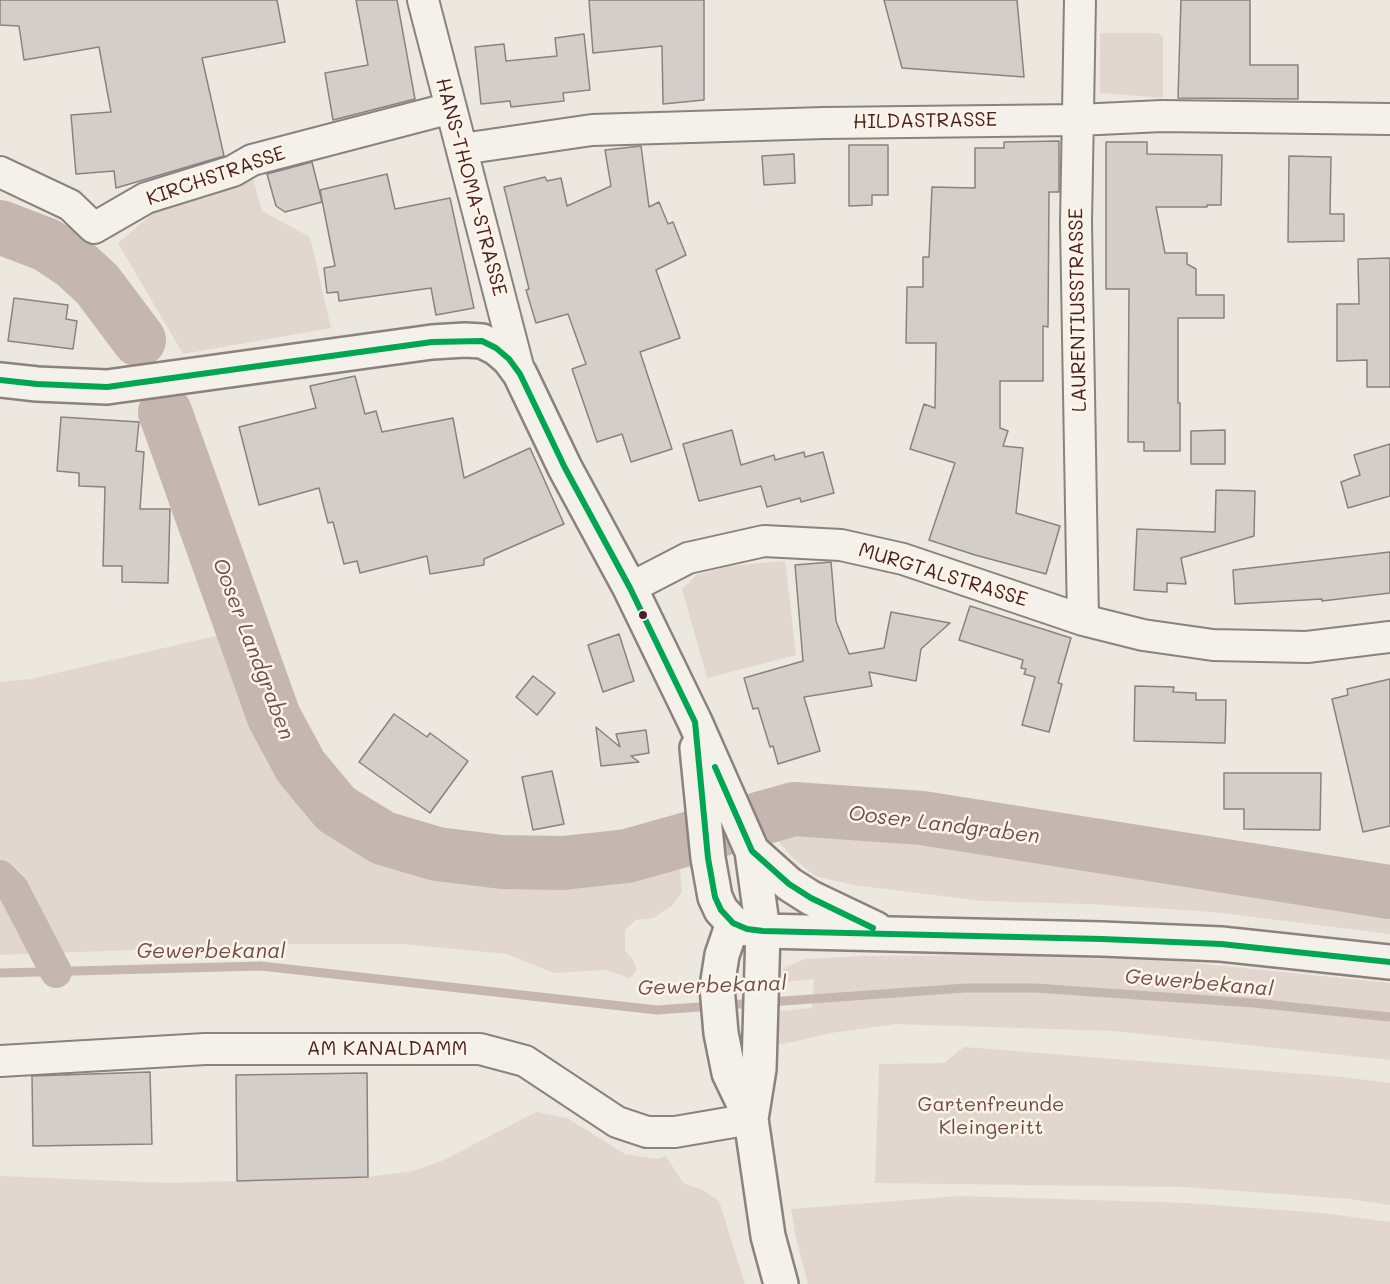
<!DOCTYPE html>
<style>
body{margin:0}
canvas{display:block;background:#ece7df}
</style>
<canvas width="1390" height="1284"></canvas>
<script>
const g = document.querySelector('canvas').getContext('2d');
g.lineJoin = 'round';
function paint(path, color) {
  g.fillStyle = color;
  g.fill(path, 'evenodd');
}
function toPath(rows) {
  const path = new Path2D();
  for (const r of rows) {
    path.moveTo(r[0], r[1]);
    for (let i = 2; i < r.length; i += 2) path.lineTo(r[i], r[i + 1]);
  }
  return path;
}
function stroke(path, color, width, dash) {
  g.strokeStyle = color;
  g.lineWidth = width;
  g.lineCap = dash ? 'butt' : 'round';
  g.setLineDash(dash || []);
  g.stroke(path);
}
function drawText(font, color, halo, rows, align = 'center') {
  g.font = font + ' Mali,sans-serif';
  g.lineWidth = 5;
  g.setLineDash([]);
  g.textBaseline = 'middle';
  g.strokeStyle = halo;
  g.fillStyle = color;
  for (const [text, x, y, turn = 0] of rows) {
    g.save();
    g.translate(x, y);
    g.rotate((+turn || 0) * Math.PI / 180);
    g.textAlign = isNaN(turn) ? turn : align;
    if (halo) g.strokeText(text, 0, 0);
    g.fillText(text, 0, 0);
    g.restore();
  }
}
const green = toPath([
 [1100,33,1158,33,1163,37,1163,98,1100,93],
 [252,175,262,211,310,237,331,328,183,354,118,243,166,202],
 [0,204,78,235,86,249,0,215],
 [785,561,796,655,707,678,682,589,697,575,730,566],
 [228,633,259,713,289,775,320,817,355,841,399,857,467,871,539,876,593,874,634,865,678,850,682,892,672,906,653,918,636,920,625,930,625,951,633,959,637,970,630,978,605,970,554,973,507,954,403,944,290,944,0,955,0,682,31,679],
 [834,791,878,795,1175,838,1390,878,1390,934,1213,912,1088,904,983,901,853,885,815,876,793,858,770,832,754,801],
 [1031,955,1174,961,1390,983,1390,1060,1114,1031,895,1024,831,1033,770,1047,771,1012,812,1008,814,979,774,983,786,967,805,959,864,956],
 [964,1047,1342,1077,1390,1083,1390,1205,1350,1199,1184,1187,875,1183,879,1064,944,1063],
 [536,1112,567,1118,625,1154,657,1159,666,1156,683,1183,703,1190,719,1201,745,1284,0,1284,0,1176,169,1183,368,1177,413,1171,444,1160],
 [960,1196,1187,1203,1322,1213,1390,1222,1390,1284,808,1284,796,1238,791,1209]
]);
const stream = toPath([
 [0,973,261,966,657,1010,966,988,1035,988,1253,1003,1390,1017]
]);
const canal = toPath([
 [0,876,13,889,56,972]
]);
const river = toPath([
 [0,227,47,245,74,263,97,284,139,340],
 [165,412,274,717,301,767,336,809,383,838,437,854,502,862,563,863,627,856,794,809,922,818,1390,892]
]);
const building = toPath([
 [0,0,277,0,285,42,202,58,224,156,116,188,114,171,76,174,71,115,111,112,99,47,24,60,19,26,0,25,0,0],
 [356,0,397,0,415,99,333,120,325,73,368,65,356,0],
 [589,0,704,0,704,100,663,104,662,46,593,53,589,0],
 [884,0,1017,0,1024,77,902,68,884,0],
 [1181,0,1250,0,1250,65,1298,65,1298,99,1178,98,1181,0],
 [584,34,590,90,563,93,564,101,511,107,510,101,481,104,475,47,504,44,506,61,557,56,555,38,584,34],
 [1059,141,1059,192,1049,192,1048,327,1043,326,1043,381,1000,381,1000,428,1008,431,1003,446,1023,448,1016,513,1060,526,1046,574,975,555,929,540,955,463,910,449,924,404,935,408,936,343,906,343,907,287,923,287,923,257,929,257,932,187,975,188,975,148,1004,148,1004,142,1059,141],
 [1106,142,1147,142,1147,154,1222,155,1221,205,1207,205,1207,207,1156,207,1165,253,1187,253,1187,264,1196,269,1196,295,1224,295,1224,318,1178,318,1178,403,1180,403,1180,451,1144,451,1144,442,1128,442,1129,289,1106,289,1106,142],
 [849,145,888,145,888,195,872,195,872,205,849,206,849,145],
 [641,146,649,207,659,202,668,224,673,222,686,255,656,270,680,338,640,352,672,449,631,462,622,434,597,442,572,369,586,364,568,314,536,323,526,290,529,289,504,187,545,177,547,181,561,178,567,206,611,186,605,150,641,146],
 [794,154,795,183,764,185,762,156,794,154],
 [1289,156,1331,157,1330,214,1344,214,1344,241,1288,242,1289,156],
 [312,162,322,202,285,212,276,206,267,174,312,162],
 [387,174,395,209,450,198,474,308,436,315,431,288,339,301,338,292,327,293,324,268,335,266,320,190,387,174],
 [1390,258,1390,387,1367,387,1367,360,1337,361,1337,304,1359,304,1358,259,1390,258],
 [14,298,68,305,66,319,77,321,73,349,8,341,14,298],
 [355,376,365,414,376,411,382,432,453,418,464,478,530,448,564,524,484,559,484,565,430,574,427,556,360,573,357,561,344,564,333,522,328,523,319,488,259,505,239,427,316,408,310,386,355,376],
 [61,417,139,422,136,451,144,452,140,509,170,509,168,583,122,582,122,566,103,566,105,487,79,486,79,473,57,471,61,417],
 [732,430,741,465,774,455,775,460,804,452,805,457,823,452,834,493,801,502,800,498,767,507,761,486,699,501,683,444,732,430],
 [1225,430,1225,464,1191,464,1191,431,1225,430],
 [1390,444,1390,496,1348,508,1341,482,1360,475,1354,455,1390,444],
 [1216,490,1255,491,1254,536,1181,558,1186,584,1167,583,1167,592,1134,590,1137,529,1215,532,1216,490],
 [1390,552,1390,593,1322,601,1322,599,1235,604,1233,570,1390,552],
 [831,562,836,621,849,654,884,648,891,612,950,623,921,649,916,681,869,672,872,686,804,697,820,751,778,764,773,746,770,747,758,708,753,709,744,678,803,661,795,565,831,562],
 [970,606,1071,638,1058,683,1062,684,1049,732,1022,725,1035,677,1024,674,1026,669,1021,668,1023,660,959,640,970,606],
 [619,634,634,681,603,692,588,645,619,634],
 [533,676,555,693,537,715,516,697,533,676],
 [1390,679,1390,826,1363,832,1332,699,1348,695,1347,689,1390,679],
 [1135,686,1174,687,1173,692,1196,693,1196,700,1226,700,1225,743,1134,741,1135,686],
 [394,714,427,737,430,733,468,761,430,813,359,762,394,714],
 [596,727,620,747,616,734,646,730,649,753,631,756,639,762,601,766,596,727],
 [552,771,564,824,533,830,522,777,552,771],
 [1224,773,1321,773,1320,830,1244,829,1244,809,1224,809,1224,773],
 [150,1072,152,1144,33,1146,32,1076,150,1072],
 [367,1073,368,1177,237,1181,236,1075,367,1073]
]);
const minor = toPath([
 [423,0,520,374],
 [1080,0,1076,223,1083,620],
 [462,149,592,130,824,123,1078,120,1162,116,1390,119],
 [0,172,70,205,94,228,146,198,233,171,252,160,451,108],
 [630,588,688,558,764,541,841,545,903,559,1083,620,1143,635,1213,645,1307,647,1390,637],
 [0,1061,205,1049,480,1049,525,1061,617,1122,647,1132,675,1132,751,1119]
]);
const tertiary = toPath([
 [733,923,722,955,717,987,721,1033,729,1073,751,1119,768,1236,781,1284],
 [751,1119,759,1069,763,931]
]);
const secondary = toPath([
 [0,380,37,384,107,387,432,342,465,340,482,341,496,348,509,359,520,374,565,468,630,588,695,722,752,851,763,931],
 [697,748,708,858,715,897,721,910,733,923,747,929,763,931,1102,939,1221,944,1390,962],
 [752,851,789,884,811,898,876,929]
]);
const bus1 = toPath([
 [0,380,37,384,107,387,432,342,482,341,496,348,509,359,520,374,565,468,630,588,695,722,708,858,715,897,721,910,733,923,747,929,763,931,1102,939,1221,944,1390,962],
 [715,767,752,851,789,884,811,898,873,928]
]);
const markers = [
 [643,615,5,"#4a1f2b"]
];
const streetNames = [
 ["HILDASTRASSE",925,121,-1],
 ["KIRCHSTRASSE",216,176,-19],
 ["HANS-THOMA-STRASSE",471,187,75],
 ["LAURENTIUSSTRASSE",1078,310,-91],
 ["MURGTALSTRASSE",943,575,17],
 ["AM KANALDAMM",387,1049]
];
const parkNames = [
 ["Gartenfreunde",991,1105],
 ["Kleingeritt",991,1128]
];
const waterNames = [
 ["Ooser Landgraben",253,649,69],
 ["Ooser Landgraben",944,825,7],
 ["Gewerbekanal",211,952],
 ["Gewerbekanal",1199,983,5],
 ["Gewerbekanal",712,986,-2]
];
paint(green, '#e1d7ce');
stroke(stream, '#c6b6b0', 9);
stroke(canal, '#c6b6b0', 32);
stroke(river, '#c6b6b0', 54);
paint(building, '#d3cec9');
stroke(building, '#8b817f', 1.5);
stroke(minor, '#8b817f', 34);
stroke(tertiary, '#8b817f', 38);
stroke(secondary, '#8b817f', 38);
stroke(minor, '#f4f0ea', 30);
stroke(tertiary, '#f4f0ea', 33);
stroke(secondary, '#f4f0ea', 33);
stroke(bus1, '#00a651', 6);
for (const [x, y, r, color] of markers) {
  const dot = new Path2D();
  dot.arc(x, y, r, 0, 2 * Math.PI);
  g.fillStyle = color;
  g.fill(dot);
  stroke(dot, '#fcf5e5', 2);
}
drawText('20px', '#4a1f2b', '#fcf5e5', streetNames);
drawText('20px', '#6e4a50', '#fcf5e5', parkNames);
drawText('italic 21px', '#704c53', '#fcf5e5', waterNames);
</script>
